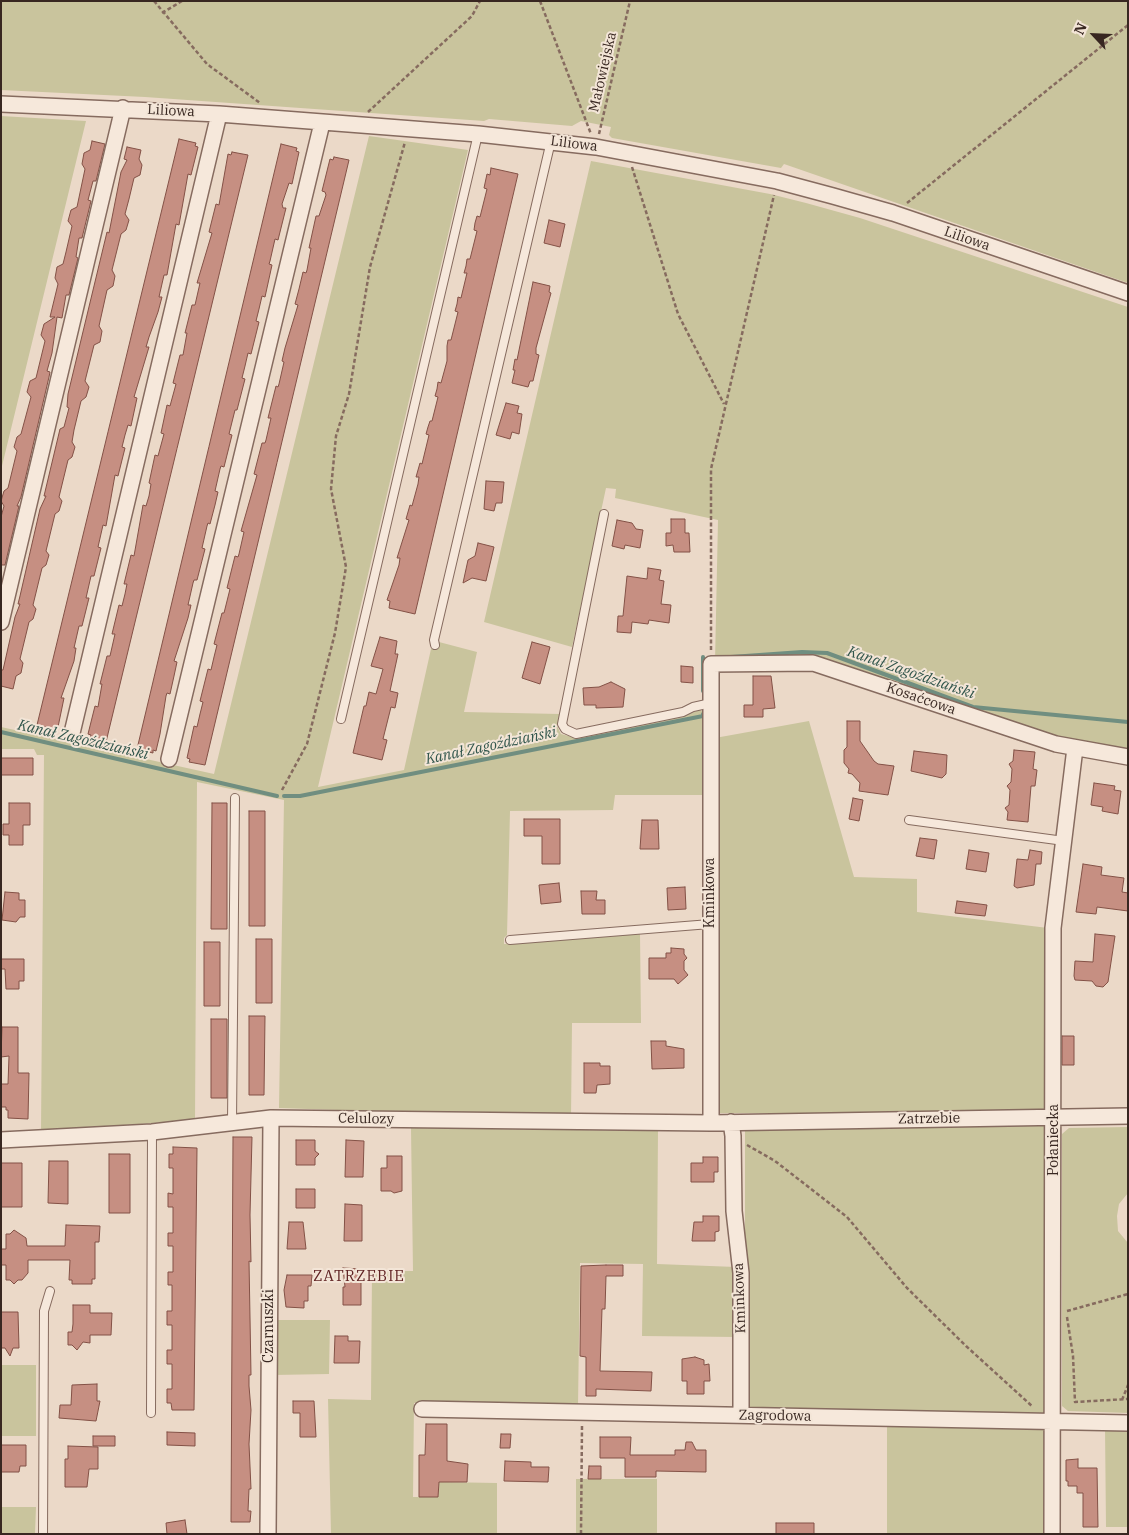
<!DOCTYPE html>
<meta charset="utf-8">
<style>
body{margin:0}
#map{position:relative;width:1129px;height:1535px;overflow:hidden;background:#ebd9c8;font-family:"IBM Plex Serif",serif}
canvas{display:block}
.frame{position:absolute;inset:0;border:2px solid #382721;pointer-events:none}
.north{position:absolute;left:1069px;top:10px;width:50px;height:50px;-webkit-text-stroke:4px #f3e5d7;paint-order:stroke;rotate:295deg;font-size:14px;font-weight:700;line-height:20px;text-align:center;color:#382721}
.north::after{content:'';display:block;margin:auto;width:18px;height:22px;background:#382721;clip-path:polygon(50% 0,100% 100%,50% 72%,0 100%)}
</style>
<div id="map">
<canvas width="1129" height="1535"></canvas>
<div class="frame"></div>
<div class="north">N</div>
</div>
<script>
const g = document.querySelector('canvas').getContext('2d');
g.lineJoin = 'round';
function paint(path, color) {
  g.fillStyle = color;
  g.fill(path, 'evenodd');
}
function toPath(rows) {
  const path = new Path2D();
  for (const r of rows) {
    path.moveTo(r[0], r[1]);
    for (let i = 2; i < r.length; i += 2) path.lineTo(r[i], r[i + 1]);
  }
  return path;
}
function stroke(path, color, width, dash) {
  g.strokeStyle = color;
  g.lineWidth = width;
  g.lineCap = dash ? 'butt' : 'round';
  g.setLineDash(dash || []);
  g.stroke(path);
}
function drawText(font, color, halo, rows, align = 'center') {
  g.font = font + ' "IBM Plex Serif",serif';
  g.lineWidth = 4;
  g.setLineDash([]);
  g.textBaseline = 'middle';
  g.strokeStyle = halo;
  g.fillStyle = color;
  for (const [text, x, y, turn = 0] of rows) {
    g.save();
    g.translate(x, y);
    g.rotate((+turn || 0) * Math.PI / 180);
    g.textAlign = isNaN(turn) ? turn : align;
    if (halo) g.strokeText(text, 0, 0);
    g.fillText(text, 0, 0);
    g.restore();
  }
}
const green = toPath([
 [1,1,1128,1,1128,283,784,164,781,168,612,138,609,135,611,127,581,121,572,126,489,119,484,121,145,97,1,90],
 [1,116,86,121,1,470],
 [369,136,468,150,318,787,404,770,431,649,439,642,477,652,464,712,560,714,557,726,561,734,572,737,682,717,699,710,706,712,706,795,615,795,613,810,510,811,507,935,504,938,504,944,640,934,641,1023,572,1023,571,1118,279,1108,284,800,197,782,195,1120,41,1131,44,755,37,755,34,749,1,749,1,727,214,774],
 [591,161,770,194,806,203,860,218,1128,307,1128,750,1059,737,892,682,811,659,715,662,718,520,615,498,616,489,606,488,572,647,484,622],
 [809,721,854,877,917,879,917,912,1048,928,1049,1103,1039,1114,716,1113,715,738],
 [1048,1123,1049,1416,745,1410,745,1130],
 [1128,1127,1128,1193,1119,1204,1117,1216,1118,1231,1128,1243,1128,1413,1068,1411,1062,1406,1062,1134,1069,1128],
 [411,1128,658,1131,657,1264,736,1267,737,1337,642,1336,643,1264,580,1263,578,1406,414,1403,413,1497,438,1497,439,1482,497,1483,497,1534,331,1534,328,1399,371,1400,372,1271,413,1271],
 [274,1320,330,1320,329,1374,274,1375],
 [1,1365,36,1365,36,1436,1,1436],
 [887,1423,1049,1426,1049,1534,887,1534],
 [1105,1428,1128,1428,1128,1527,1106,1527],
 [576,1479,657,1479,657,1534,576,1534],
 [1,1507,36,1507,35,1534,1,1534]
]);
const stream = toPath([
 [703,657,703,691],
 [731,657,802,652,827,653,973,707,1128,722],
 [1,732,277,796],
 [284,796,300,796,703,716,703,714]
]);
const building = toPath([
 [179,139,196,143,195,146,198,147,191,175,188,174,179,225,176,224,167,275,164,275,159,297,162,297,158,312,149,337,146,347,149,347,134,397,137,398,131,426,128,425,125,435,122,447,125,448,118,476,115,475,106,526,103,525,98,547,101,548,94,576,91,576,86,598,89,598,82,626,79,626,74,648,76,648,74,661,61,698,64,698,58,727,55,726,54,729,37,725,179,139],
 [92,141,105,144,96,181,93,181,88,200,91,201,82,238,79,238,76,257,78,258,69,295,66,295,62,318,57,317,52,353,47,371,50,372,49,377,21,497,17,506,19,506,5,565,1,565,1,517,4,506,1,501,4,491,8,488,17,451,14,447,17,437,21,434,31,397,27,392,30,381,36,378,45,341,41,335,44,324,55,317,50,317,58,284,55,278,57,267,63,264,66,252,72,226,68,221,71,210,77,207,85,169,82,164,84,153,90,150,92,141],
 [281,144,297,148,296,151,299,152,292,184,289,183,282,204,283,208,286,208,278,240,275,239,270,261,269,264,272,265,265,297,262,296,259,309,256,321,259,322,251,354,248,353,245,366,242,378,245,379,237,410,235,410,229,434,232,435,224,467,221,466,220,469,215,491,218,492,215,505,210,524,208,523,207,526,202,548,205,549,197,580,194,580,193,583,188,605,191,605,188,618,174,661,177,662,174,676,170,694,167,693,166,696,160,734,156,751,153,750,153,753,137,749,281,144],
 [127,147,141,150,139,159,142,165,140,175,134,178,129,199,125,214,129,220,126,230,121,234,112,270,115,276,113,286,107,290,99,326,102,331,100,342,94,345,85,381,89,387,86,397,81,401,74,430,72,442,75,447,72,457,68,460,59,497,62,501,59,511,55,514,46,551,49,555,46,565,42,568,33,605,36,609,33,619,29,622,20,659,23,663,21,673,16,676,13,689,1,686,1,670,3,670,15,617,20,604,18,604,20,596,40,509,46,496,44,496,60,429,64,427,69,408,67,407,68,394,107,232,109,233,121,172,127,160,124,159,127,147],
 [232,152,248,155,106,742,90,738,91,735,88,734,95,706,98,707,102,684,100,684,107,656,110,656,115,634,112,634,119,605,122,606,125,594,127,584,124,584,131,555,134,556,143,505,146,506,149,496,151,484,149,483,155,455,158,456,164,434,161,433,167,405,170,406,176,384,173,383,180,355,183,355,187,333,185,333,192,305,195,305,200,283,197,283,212,233,209,232,216,204,219,205,228,154,231,155,232,152],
 [334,157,349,160,205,765,189,762,190,759,187,758,194,726,197,727,200,714,203,702,200,701,208,669,211,670,214,657,217,645,214,644,222,613,224,613,230,589,227,588,235,556,238,557,239,554,244,532,241,531,257,475,254,474,262,443,265,443,266,440,271,418,268,418,276,386,278,387,279,384,284,362,282,361,285,348,298,305,295,304,299,289,303,272,306,273,307,270,311,248,309,248,316,216,319,216,326,195,325,192,322,191,330,159,333,160,334,157],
 [491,168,518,174,415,614,389,608,390,601,387,600,399,565,400,558,397,558,409,520,406,519,410,505,412,506,418,484,419,477,416,477,420,463,422,464,429,435,426,434,428,427,430,421,432,421,438,397,435,396,437,389,438,382,441,383,447,361,447,346,448,340,451,340,458,312,455,311,457,304,458,297,461,298,467,273,464,273,466,266,467,259,470,259,477,231,474,230,475,223,477,216,480,217,487,189,484,188,487,174,490,175,491,168],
 [549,220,565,224,560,247,544,243,549,220],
 [533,282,550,286,549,292,551,293,536,348,536,354,539,355,533,381,530,381,528,387,512,383,515,370,513,370,515,359,517,360,533,282],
 [506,403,519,406,517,413,522,414,519,434,512,432,510,439,496,435,506,403],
 [486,481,504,482,502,503,496,503,494,511,484,509,486,481],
 [671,519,685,519,685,533,689,533,690,552,674,552,673,545,666,546,666,533,671,533,671,519],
 [617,520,632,523,636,529,643,530,640,548,625,545,624,549,612,546,617,520],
 [478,543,494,547,486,581,472,578,463,583,468,560,475,556,478,543],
 [648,568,661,570,659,580,664,581,661,604,671,605,669,623,649,620,648,624,632,622,631,633,617,632,618,616,623,616,627,576,647,579,648,568],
 [380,637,397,641,395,654,398,654,390,691,398,693,395,708,391,707,383,739,387,740,382,760,353,753,364,706,366,706,369,692,376,694,383,669,371,666,380,637],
 [532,642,550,647,540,684,522,678,532,642],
 [681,666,693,667,693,683,681,682,681,666],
 [753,676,771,676,775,708,763,709,763,717,744,717,744,705,753,705,753,676],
 [611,682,625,689,623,707,596,708,596,705,584,705,583,688,599,687,611,682],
 [847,721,860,721,860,741,874,761,878,764,894,766,888,795,859,791,860,783,852,774,848,773,849,769,844,763,844,750,847,747,847,721],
 [1014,750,1035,752,1033,769,1037,770,1035,786,1031,786,1028,822,1007,820,1008,812,1005,808,1009,805,1010,790,1007,786,1011,782,1012,769,1009,764,1013,761,1014,750],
 [914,751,947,755,946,774,942,778,911,771,914,751],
 [1,758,33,758,33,775,1,775,1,758],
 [1094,783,1115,786,1114,790,1121,791,1118,814,1102,811,1103,807,1091,805,1094,783],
 [853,798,863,800,859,821,849,819,853,798],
 [9,803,30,803,30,825,23,825,23,845,9,845,9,835,3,835,3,824,9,824,9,803],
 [212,803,227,803,227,929,211,929,212,803],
 [249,811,265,811,265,926,249,926,249,811],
 [524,819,560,819,560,864,542,864,542,836,524,836,524,819],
 [642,820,658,820,659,849,640,849,642,820],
 [920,838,937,840,934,859,916,856,920,838],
 [969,850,989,853,986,872,966,869,969,850],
 [1030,850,1042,852,1041,864,1036,864,1034,885,1017,888,1014,886,1017,859,1028,860,1030,850],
 [1083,864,1102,867,1101,875,1124,878,1122,892,1128,893,1128,911,1097,907,1096,914,1076,912,1083,864],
 [559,883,561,902,541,904,539,885,559,883],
 [685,887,686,909,668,910,667,888,685,887],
 [581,891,597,891,596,900,605,900,605,914,582,914,581,891],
 [5,892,19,893,19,900,25,900,25,917,20,917,16,922,2,920,5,892],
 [957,901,987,905,985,916,955,913,957,901],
 [1095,934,1115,936,1108,982,1103,987,1096,986,1092,981,1075,980,1074,976,1075,961,1093,962,1095,934],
 [256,939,272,939,272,1003,256,1003,256,939],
 [204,942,220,942,220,1006,204,1006,204,942],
 [671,948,684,949,684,954,687,958,684,961,684,970,688,975,678,984,674,979,649,979,649,958,666,958,666,953,671,953,671,948],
 [1,959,24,959,24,981,19,981,19,989,6,989,5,969,1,969,1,959],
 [249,1016,265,1016,264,1095,249,1095,249,1016],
 [211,1019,227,1019,227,1098,211,1098,211,1019],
 [2,1027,18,1027,18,1073,29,1073,28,1119,8,1118,8,1110,6,1110,6,1107,1,1107,1,1084,8,1084,9,1056,1,1057,2,1027],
 [1062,1036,1074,1036,1074,1065,1062,1065,1062,1036],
 [651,1041,666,1041,666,1046,684,1049,684,1068,652,1069,651,1041],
 [584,1063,600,1063,600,1066,610,1066,610,1084,597,1085,596,1093,584,1093,584,1063],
 [233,1137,252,1137,250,1215,251,1262,249,1261,251,1375,249,1375,249,1386,251,1410,249,1444,251,1489,249,1489,248,1511,251,1511,250,1522,231,1522,233,1137],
 [296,1140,315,1140,315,1151,319,1154,315,1158,315,1165,296,1165,296,1140],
 [346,1140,364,1141,363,1177,345,1177,346,1140],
 [173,1147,197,1148,194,1410,172,1410,171,1403,167,1403,167,1389,172,1389,172,1364,167,1364,167,1350,172,1350,172,1325,167,1325,167,1311,172,1311,172,1285,168,1285,168,1272,173,1272,173,1246,168,1246,168,1233,173,1233,173,1207,168,1207,168,1193,173,1194,173,1168,169,1168,169,1154,173,1154,173,1147],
 [109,1154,130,1154,130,1213,109,1213,109,1154],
 [387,1156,402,1156,402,1191,394,1193,391,1191,381,1191,381,1168,387,1168,387,1156],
 [703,1157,718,1157,718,1172,714,1172,714,1182,691,1182,691,1163,703,1163,703,1157],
 [49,1161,68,1161,68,1204,48,1203,49,1161],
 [1,1163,22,1163,22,1207,1,1207,1,1163],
 [296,1189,315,1189,315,1208,296,1208,296,1189],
 [345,1204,362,1205,362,1241,344,1241,345,1204],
 [703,1216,719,1216,719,1231,715,1232,715,1241,692,1241,694,1222,703,1222,703,1216],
 [289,1222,303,1222,306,1249,287,1249,289,1222],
 [66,1225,100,1226,99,1242,95,1242,95,1279,92,1279,92,1284,72,1284,72,1280,69,1280,70,1260,28,1260,28,1273,22,1280,18,1280,14,1284,10,1280,6,1280,6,1265,1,1265,1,1249,6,1249,6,1234,10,1234,14,1230,26,1238,27,1246,65,1246,66,1225],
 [606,1265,623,1265,623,1276,606,1276,605,1309,602,1309,600,1371,652,1372,651,1391,596,1389,596,1396,586,1396,586,1357,580,1356,581,1266,606,1265],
 [343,1268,361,1269,361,1305,343,1305,343,1287,345,1287,343,1268],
 [287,1275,312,1275,311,1286,308,1286,308,1301,304,1301,304,1308,286,1307,284,1290,287,1275],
 [73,1305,90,1305,90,1313,112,1313,111,1335,90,1335,90,1343,83,1342,77,1350,72,1345,68,1345,68,1332,72,1332,73,1324,73,1305],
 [1,1312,18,1312,19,1348,13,1348,10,1356,5,1348,1,1348,1,1312],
 [335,1336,348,1336,348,1341,360,1341,359,1363,334,1363,335,1336],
 [695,1357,704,1360,704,1365,709,1364,710,1381,704,1381,704,1394,687,1394,687,1381,682,1381,682,1359,695,1357],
 [97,1384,97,1401,100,1401,96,1421,59,1418,60,1405,71,1405,72,1385,97,1384],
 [293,1401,314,1401,316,1437,300,1437,300,1413,293,1413,293,1401],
 [426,1424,447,1424,447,1461,468,1464,467,1482,439,1482,438,1497,419,1497,419,1455,425,1455,426,1424],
 [167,1432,195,1433,195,1446,167,1445,167,1432],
 [501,1434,511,1434,510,1448,500,1448,501,1434],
 [93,1436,115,1436,115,1446,93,1446,93,1436],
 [600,1437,631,1437,630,1455,675,1455,675,1450,685,1450,686,1442,692,1442,696,1450,706,1450,706,1472,656,1471,656,1477,625,1477,625,1458,600,1458,600,1437],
 [1,1445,26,1445,26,1466,20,1466,19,1472,1,1472,1,1445],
 [68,1446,98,1447,98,1469,89,1469,87,1487,65,1487,65,1459,68,1459,68,1446],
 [1078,1459,1078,1468,1097,1468,1098,1527,1083,1527,1083,1493,1077,1493,1077,1486,1068,1486,1068,1481,1066,1481,1066,1460,1078,1459],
 [505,1461,531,1462,531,1467,549,1467,548,1482,504,1481,505,1461],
 [589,1466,601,1466,601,1479,588,1479,589,1466],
 [185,1520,187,1534,167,1534,166,1523,185,1520],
 [776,1523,814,1523,814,1534,776,1534,776,1523]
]);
const path = toPath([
 [154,1,207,64,260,103],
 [540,1,591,134],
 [162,13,182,1],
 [368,112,472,16,480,1],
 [599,134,630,1],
 [632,167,678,314,724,404],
 [907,203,1128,25],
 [711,650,711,469,774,195],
 [282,790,307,744,335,633,346,567,331,489,336,436,349,394,370,267,405,142],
 [747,1145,775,1161,847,1217,907,1288,966,1346,1033,1407],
 [1067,1311,1128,1294],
 [1067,1317,1073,1356,1075,1402,1128,1399],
 [1122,1400,1128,1385],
 [581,1534,582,1426]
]);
const service = toPath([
 [604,514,562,724,565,729,576,734,683,712,693,707,711,703],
 [435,645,434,640,551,141],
 [341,719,478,134],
 [909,820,1064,841],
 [510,940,710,924],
 [232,1122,235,798],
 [151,1413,152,1132],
 [43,1534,44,1311,50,1291]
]);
const minor = toPath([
 [1,104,219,114,478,134,596,147,777,181,833,196,893,213,1128,293],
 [1,622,123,108],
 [72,733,219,114],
 [169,759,322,123],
 [731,1122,733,1136,734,1211,741,1273,741,1415],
 [711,1123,711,664,813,663,1056,744,1128,757],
 [1,1140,152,1132,271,1118,711,1123,1128,1116],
 [422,1409,1128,1423],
 [268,1534,271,1118],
 [1052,1534,1053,928,1075,748]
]);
const streetNames = [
 ["Małowiejska",603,72,-77],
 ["Liliowa",171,111,3],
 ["Liliowa",574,144,7],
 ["Liliowa",967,239,19],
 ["Kosaćcowa",921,699,19],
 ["Kminkowa",710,893,-90],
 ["Celulozy",366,1119,1],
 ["Zatrzebie",929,1119,-1],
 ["Połaniecka",1054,1140,-90],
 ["Kminkowa",740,1298,-92],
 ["Czarnuszki",269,1326,-90],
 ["Zagrodowa",775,1416,1]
];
const waterNames = [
 ["Kanał Zagoździański",911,673,19],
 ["Kanał Zagoździański",83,740,13],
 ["Kanał Zagoździański",491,746,-12]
];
const neighbourhoodNames = [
 ["ZATRZEBIE",359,1277]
];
paint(green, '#c9c49d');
stroke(stream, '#708e80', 4);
paint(building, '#c68f82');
stroke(building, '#835146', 1);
stroke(service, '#866b5f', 10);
stroke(minor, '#866b5f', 18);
stroke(path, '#866b5f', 2.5, [4, 2.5]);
stroke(service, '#f6e8db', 8);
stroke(minor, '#f6e8db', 15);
drawText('14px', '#382721', '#f3e5d7', streetNames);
drawText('italic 15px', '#32564c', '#f3e5d7', waterNames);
g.letterSpacing = '1px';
drawText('15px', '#612424', '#f3e5d7', neighbourhoodNames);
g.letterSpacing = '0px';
</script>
